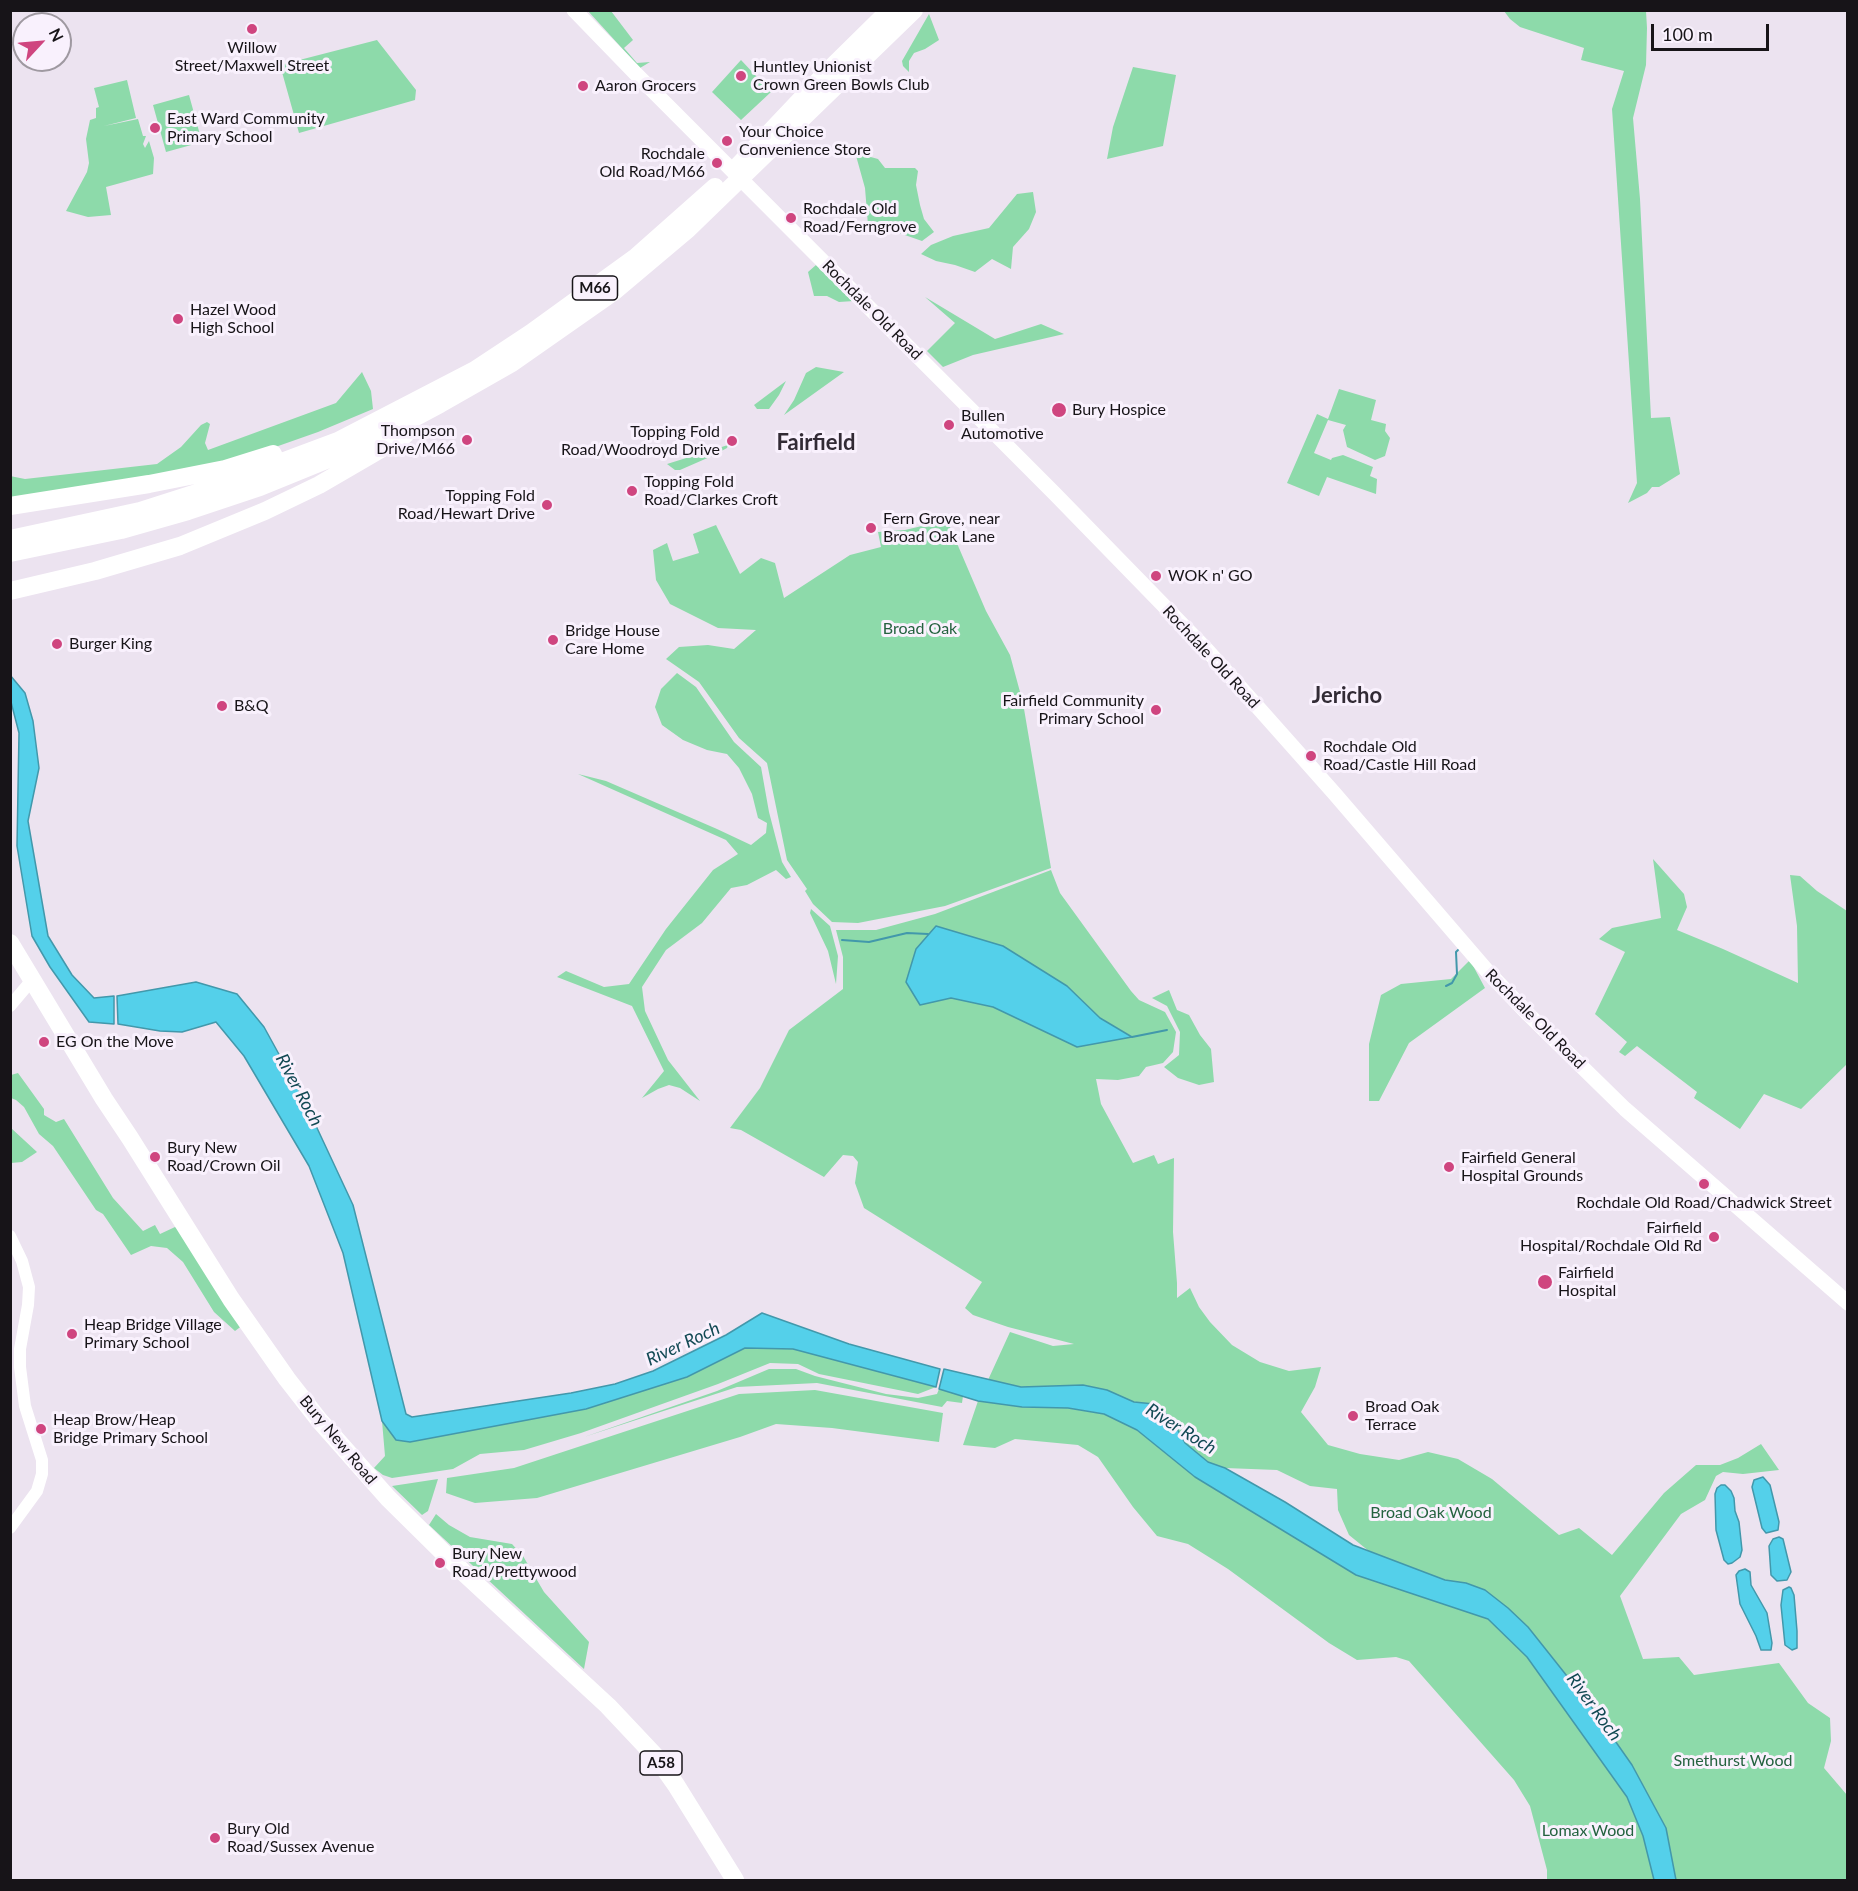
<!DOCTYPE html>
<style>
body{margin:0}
#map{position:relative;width:1858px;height:1891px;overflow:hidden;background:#ece3f0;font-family:Lato,sans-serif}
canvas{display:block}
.frame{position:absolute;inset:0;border:12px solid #171418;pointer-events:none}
.north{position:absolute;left:12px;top:12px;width:60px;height:60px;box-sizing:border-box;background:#f9f1fd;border:2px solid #9f99a1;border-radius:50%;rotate:64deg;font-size:16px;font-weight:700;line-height:24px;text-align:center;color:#171418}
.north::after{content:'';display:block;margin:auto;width:21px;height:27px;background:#cf457f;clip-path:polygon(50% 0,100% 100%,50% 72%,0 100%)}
.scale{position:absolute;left:1651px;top:24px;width:118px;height:27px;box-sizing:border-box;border:3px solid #171418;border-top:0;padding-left:8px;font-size:18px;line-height:21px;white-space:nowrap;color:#171418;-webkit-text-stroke:4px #f9f1fd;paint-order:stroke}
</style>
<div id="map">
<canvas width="1858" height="1891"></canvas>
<div class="frame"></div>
<div class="north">N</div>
<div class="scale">100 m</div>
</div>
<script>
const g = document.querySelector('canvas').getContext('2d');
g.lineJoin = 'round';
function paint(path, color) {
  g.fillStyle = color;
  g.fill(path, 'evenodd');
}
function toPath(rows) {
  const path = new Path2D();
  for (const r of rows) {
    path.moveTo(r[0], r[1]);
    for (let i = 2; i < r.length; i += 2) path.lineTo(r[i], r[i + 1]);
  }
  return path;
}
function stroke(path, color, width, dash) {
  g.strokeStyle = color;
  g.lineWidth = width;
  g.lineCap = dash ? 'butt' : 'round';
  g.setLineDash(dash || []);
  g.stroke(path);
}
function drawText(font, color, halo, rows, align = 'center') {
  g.font = font + ' Lato,sans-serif';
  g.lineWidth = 6;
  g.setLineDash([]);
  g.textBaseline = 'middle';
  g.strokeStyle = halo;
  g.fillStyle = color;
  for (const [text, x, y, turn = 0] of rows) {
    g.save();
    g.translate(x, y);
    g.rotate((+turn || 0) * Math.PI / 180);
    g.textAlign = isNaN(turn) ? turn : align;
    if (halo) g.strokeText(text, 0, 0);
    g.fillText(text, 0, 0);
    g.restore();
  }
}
const green = toPath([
 [588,11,611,11,633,40,624,48,637,63,650,62,640,68],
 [1504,11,1646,11,1647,28,1646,65,1633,118,1640,199,1651,418,1670,417,1680,474,1659,487,1652,487,1647,493,1628,503,1637,483,1612,109,1624,71,1581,60,1584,48,1520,27,1510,19],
 [929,14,939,40,925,49,914,53,909,61,909,72,903,66,902,61],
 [377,40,416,90,415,100,299,133,280,65],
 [741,60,771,92,741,120,712,92],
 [1133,67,1176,75,1163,146,1107,159,1113,127],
 [127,80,136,118,104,126,138,119,143,136,146,136,143,144,145,148,149,141,154,158,153,174,106,187,111,215,88,217,66,211,87,172,89,163,86,139,90,120,96,118,96,108,99,107,94,88],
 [189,95,202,142,166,152,153,105],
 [853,145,867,156,878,159,885,168,915,168,918,171,916,185,920,205,924,219,934,232,922,241,882,227,868,225,865,188],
 [1033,192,1036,212,1029,229,1013,247,1011,269,992,259,975,272,955,265,936,261,921,254,931,245,953,236,989,228,1017,194],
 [816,265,854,301,839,302,827,296,814,296,808,272],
 [925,297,995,339,1041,324,1064,334,973,355,943,367,927,351,955,323],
 [816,367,844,372,784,415,794,400,806,373],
 [362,372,371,391,373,409,318,432,264,451,207,467,11,498,10,476,25,479,157,464,181,447,201,425,207,422,210,424,205,443,208,450,336,403],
 [786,381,779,395,769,409,757,409,754,405],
 [1339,389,1376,400,1371,420,1386,424,1385,431,1390,438,1385,456,1375,460,1347,447,1343,430,1346,425,1328,420,1314,453,1331,460,1332,458,1343,455,1373,467,1370,476,1377,479,1376,494,1327,477,1319,496,1287,483,1317,414,1328,419],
 [728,445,727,448,712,456,680,470,675,470,667,464],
 [947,520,986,611,1010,655,1023,703,1051,868,945,906,858,923,832,922,813,904,805,891,807,889,787,860,767,763,739,738,699,682,666,659,679,647,708,645,734,649,756,630,718,628,670,604,656,580,653,550,667,543,673,561,699,553,693,534,716,525,740,574,761,558,775,563,784,598,850,555,881,547,878,532,905,530],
 [677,673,696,687,734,742,761,767,769,812,782,862,791,877,786,879,776,870,747,885,731,888,702,923,666,950,642,987,645,1011,668,1060,700,1101,680,1088,669,1085,658,1089,642,1098,664,1071,632,1006,557,977,566,971,604,987,629,984,666,929,713,870,738,854,726,840,578,774,606,781,717,829,751,845,766,833,767,823,758,818,752,794,739,768,727,754,707,750,683,740,662,725,655,707,661,689],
 [1653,859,1684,894,1687,907,1677,930,1723,949,1798,983,1797,926,1790,875,1800,876,1817,891,1847,911,1847,1064,1801,1109,1764,1094,1740,1129,1694,1098,1697,1092,1637,1046,1625,1056,1619,1052,1627,1042,1595,1014,1625,952,1599,939,1612,928,1661,918],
 [1051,870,1060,893,1131,991,1139,1000,1165,1012,1176,1032,1173,1052,1163,1063,1146,1067,1139,1076,1118,1080,1096,1079,1101,1104,1133,1163,1154,1155,1158,1164,1174,1158,1173,1232,1177,1283,1177,1298,1190,1288,1199,1307,1210,1322,1232,1345,1260,1362,1289,1371,1321,1367,1315,1387,1301,1412,1328,1445,1360,1454,1399,1460,1428,1452,1458,1459,1492,1479,1559,1535,1579,1528,1612,1555,1664,1493,1696,1465,1720,1465,1738,1458,1761,1444,1779,1470,1743,1474,1723,1472,1716,1476,1705,1500,1681,1514,1620,1596,1643,1659,1679,1657,1694,1675,1779,1663,1808,1703,1830,1718,1831,1741,1824,1768,1847,1795,1847,1880,1676,1880,1666,1828,1632,1765,1590,1705,1528,1627,1466,1583,1445,1581,1370,1552,1349,1535,1338,1510,1337,1489,1310,1486,1277,1470,1225,1468,1208,1462,1185,1443,1171,1419,1154,1404,1134,1402,1107,1390,1083,1385,1021,1387,988,1380,1010,1332,1053,1346,1074,1344,1008,1327,973,1315,965,1308,982,1282,864,1208,855,1183,858,1162,853,1156,843,1155,824,1177,741,1130,730,1128,760,1088,789,1030,843,989,843,957,836,930,876,930,935,914],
 [906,982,1067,986,1100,1018,1131,1036,1077,1047,993,1007,951,998,920,1005],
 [811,909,830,926,838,956,836,984,828,951,810,913],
 [1470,960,1485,988,1409,1043,1379,1101,1369,1101,1369,1044,1381,995,1401,984,1451,979],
 [1169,990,1177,1010,1189,1015,1200,1035,1211,1049,1214,1082,1199,1085,1178,1078,1164,1067,1179,1055,1180,1032,1167,1006,1152,998],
 [18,1073,44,1109,44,1115,56,1122,64,1119,113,1198,143,1231,155,1225,160,1234,175,1227,180,1229,243,1325,235,1331,214,1312,183,1262,167,1248,151,1246,131,1255,103,1214,96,1210,53,1146,39,1134,24,1107,16,1100,11,1098,11,1075],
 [11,1128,37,1152,22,1162,11,1163],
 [765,1347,793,1349,936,1387,918,1394,819,1374,798,1364,770,1363,718,1384,581,1433,524,1450,480,1454,453,1469,392,1478,383,1475,374,1468,385,1456,382,1421,396,1440,410,1442,586,1409,687,1377,745,1348],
 [769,1369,796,1369,815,1376,886,1394,918,1398,937,1394,939,1389,963,1396,962,1403,947,1401,942,1407,817,1383,737,1387,584,1437,717,1391],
 [815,1390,943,1413,939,1442,832,1428,776,1424,740,1437,537,1498,475,1503,446,1493,447,1478,514,1468,739,1394],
 [978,1401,1022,1407,1068,1408,1104,1414,1137,1430,1195,1477,1356,1575,1488,1619,1527,1657,1627,1797,1643,1836,1654,1880,1547,1880,1547,1870,1530,1806,1514,1780,1409,1661,1396,1657,1357,1660,1329,1643,1228,1569,1188,1544,1157,1536,1133,1507,1098,1457,1078,1445,1015,1439,995,1448,963,1445],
 [438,1479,428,1511,422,1515,392,1486],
 [436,1514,449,1525,470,1537,512,1544,523,1556,544,1592,589,1642,584,1669,429,1525]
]);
const water = toPath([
 [10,675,25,693,33,721,39,768,28,821,48,936,72,975,94,998,114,996,114,1024,89,1022,50,967,32,936,17,846,19,733,11,702,10,675],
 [936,926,1003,946,1067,986,1100,1018,1132,1037,1077,1047,993,1007,951,998,920,1005,906,982,916,949,936,926],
 [196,982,237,994,264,1027,303,1098,353,1205,406,1414,412,1417,571,1393,615,1384,653,1371,726,1335,762,1313,849,1344,940,1369,936,1387,793,1349,745,1348,687,1377,586,1409,410,1442,396,1440,382,1421,343,1253,309,1166,244,1056,216,1022,182,1032,160,1031,118,1024,117,996,196,982],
 [944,1369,1021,1387,1083,1385,1107,1390,1134,1402,1154,1404,1171,1418,1185,1443,1208,1462,1225,1468,1285,1502,1353,1545,1445,1580,1466,1583,1485,1590,1508,1608,1528,1627,1590,1705,1632,1765,1666,1828,1676,1880,1654,1880,1643,1836,1627,1797,1527,1657,1488,1619,1356,1575,1195,1477,1137,1430,1104,1414,1068,1408,1022,1407,978,1401,939,1389,944,1369],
 [1763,1477,1770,1485,1779,1522,1778,1530,1766,1533,1762,1528,1752,1487,1754,1480,1763,1477],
 [1721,1485,1725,1485,1731,1491,1734,1498,1735,1511,1739,1522,1742,1550,1740,1557,1732,1563,1728,1564,1724,1560,1716,1530,1715,1494,1717,1488,1721,1485],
 [1779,1537,1783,1539,1791,1572,1787,1580,1777,1581,1771,1575,1769,1546,1773,1539,1779,1537],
 [1745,1569,1750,1572,1751,1585,1767,1613,1772,1643,1771,1650,1761,1650,1756,1636,1740,1604,1736,1575,1739,1571,1745,1569],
 [1789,1587,1791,1588,1794,1595,1797,1631,1797,1648,1792,1650,1785,1645,1781,1605,1783,1590,1789,1587]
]);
const stream = toPath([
 [842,940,869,942,907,933,928,934],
 [1446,986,1452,983,1457,974,1456,952,1458,950],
 [1132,1037,1167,1030]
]);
const minor = toPath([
 [10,1006,32,980],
 [10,1236,22,1261,29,1287,28,1305,20,1349,20,1367,25,1406,42,1460,42,1474,37,1491,10,1528]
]);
const major = toPath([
 [574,10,638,76,1054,493,1207,650,1334,793,1488,972,1529,1015,1625,1109,1848,1303]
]);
const highway = toPath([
 [738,166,826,73,890,10],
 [10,506,149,484,225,469,273,454],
 [10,539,140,511,215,487,338,441,475,370,531,333,636,257,715,187],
 [10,553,121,530,188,511,260,487,346,452,380,436,440,404,512,363,612,293,688,229,914,10],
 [10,591,95,571,180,546,265,511,319,485,405,435],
 [10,943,104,1099,130,1138,231,1299,287,1379,319,1420,388,1498,463,1572,608,1706,657,1758,676,1785,735,1880]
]);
const markers = [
 [252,29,6,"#cf457f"],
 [741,76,6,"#cf457f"],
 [583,86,6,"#cf457f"],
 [155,128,6,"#cf457f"],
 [727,141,6,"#cf457f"],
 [717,163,6,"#cf457f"],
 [791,218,6,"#cf457f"],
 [178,319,6,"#cf457f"],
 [1059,410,8,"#cf457f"],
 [949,425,6,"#cf457f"],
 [467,440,6,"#cf457f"],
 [732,441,6,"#cf457f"],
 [632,491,6,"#cf457f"],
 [547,505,6,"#cf457f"],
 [871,528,6,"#cf457f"],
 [1156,576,6,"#cf457f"],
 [553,640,6,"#cf457f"],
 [57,644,6,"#cf457f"],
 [222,706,6,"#cf457f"],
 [1156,710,6,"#cf457f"],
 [1311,756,6,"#cf457f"],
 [44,1042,6,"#cf457f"],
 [155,1157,6,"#cf457f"],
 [1449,1167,6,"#cf457f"],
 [1704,1184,6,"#cf457f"],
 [1714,1237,6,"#cf457f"],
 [1545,1282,8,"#cf457f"],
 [72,1334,6,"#cf457f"],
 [1353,1416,6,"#cf457f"],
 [41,1429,6,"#cf457f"],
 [440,1563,6,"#cf457f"],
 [215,1838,6,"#cf457f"]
];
const shields = [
 [595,288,45],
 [661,1763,42]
];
const shieldNames = [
 ["M66",595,288],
 ["A58",661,1763]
];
const poiNames = [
 ["Willow",252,48,"center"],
 ["Street/Maxwell Street",252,66,"center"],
 ["Huntley Unionist",753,67],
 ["Crown Green Bowls Club",753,85],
 ["Aaron Grocers",595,86],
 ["East Ward Community",167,119],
 ["Primary School",167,137],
 ["Your Choice",739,132],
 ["Convenience Store",739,150],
 ["Rochdale",705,154,"right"],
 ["Old Road/M66",705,172,"right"],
 ["Rochdale Old",803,209],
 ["Road/Ferngrove",803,227],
 ["Hazel Wood",190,310],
 ["High School",190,328],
 ["Bury Hospice",1072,410],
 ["Bullen",961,416],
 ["Automotive",961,434],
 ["Thompson",455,431,"right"],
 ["Drive/M66",455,449,"right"],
 ["Topping Fold",720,432,"right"],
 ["Road/Woodroyd Drive",720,450,"right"],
 ["Topping Fold",644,482],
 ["Road/Clarkes Croft",644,500],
 ["Topping Fold",535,496,"right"],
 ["Road/Hewart Drive",535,514,"right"],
 ["Fern Grove, near",883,519],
 ["Broad Oak Lane",883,537],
 ["WOK n' GO",1168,576],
 ["Bridge House",565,631],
 ["Care Home",565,649],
 ["Burger King",69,644],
 ["Fairfield Community",1144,701,"right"],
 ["Primary School",1144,719,"right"],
 ["B&Q",234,706],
 ["Rochdale Old",1323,747],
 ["Road/Castle Hill Road",1323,765],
 ["EG On the Move",56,1042],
 ["Bury New",167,1148],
 ["Road/Crown Oil",167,1166],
 ["Fairfield General",1461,1158],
 ["Hospital Grounds",1461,1176],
 ["Rochdale Old Road/Chadwick Street",1704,1203,"center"],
 ["Fairfield",1702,1228,"right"],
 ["Hospital/Rochdale Old Rd",1702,1246,"right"],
 ["Fairfield",1558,1273],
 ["Hospital",1558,1291],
 ["Heap Bridge Village",84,1325],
 ["Primary School",84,1343],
 ["Broad Oak",1365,1407],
 ["Terrace",1365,1425],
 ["Heap Brow/Heap",53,1420],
 ["Bridge Primary School",53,1438],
 ["Bury New",452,1554],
 ["Road/Prettywood",452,1572],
 ["Bury Old",227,1829],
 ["Road/Sussex Avenue",227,1847]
];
const streetNames = [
 ["Rochdale Old Road",872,310,45],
 ["Rochdale Old Road",1211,657,47],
 ["Rochdale Old Road",1535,1019,45],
 ["Bury New Road",338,1440,50]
];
const parkNames = [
 ["Broad Oak",920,629],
 ["Broad Oak Wood",1431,1513],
 ["Smethurst Wood",1733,1761],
 ["Lomax Wood",1588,1831]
];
const waterNames = [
 ["River Roch",299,1090,62],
 ["River Roch",683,1344,-25],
 ["River Roch",1181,1429,32],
 ["River Roch",1594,1707,54]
];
const districtNames = [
 ["Fairfield",816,443],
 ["Jericho",1347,696]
];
paint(green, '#8ddaaa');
paint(water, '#54d0ea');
stroke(water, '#4298ab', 1.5);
stroke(stream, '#4298ab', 2);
stroke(minor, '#fff', 12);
stroke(major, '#fff', 15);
stroke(highway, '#fff', 18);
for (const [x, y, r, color] of markers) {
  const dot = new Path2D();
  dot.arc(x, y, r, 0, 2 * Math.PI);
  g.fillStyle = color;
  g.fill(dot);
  stroke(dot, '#f9f1fd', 2);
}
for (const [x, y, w] of shields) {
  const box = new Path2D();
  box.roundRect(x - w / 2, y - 12, w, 24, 4.5);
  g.fillStyle = '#f9f1fd';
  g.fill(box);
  stroke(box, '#171418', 1.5);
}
drawText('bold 15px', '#171418', null, shieldNames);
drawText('16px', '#171418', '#f9f1fd', poiNames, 'left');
drawText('16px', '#171418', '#f9f1fd', streetNames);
drawText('16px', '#24623f', '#f9f1fd', parkNames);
drawText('italic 18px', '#124954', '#f9f1fd', waterNames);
drawText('bold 22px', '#322b35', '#f9f1fd', districtNames);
</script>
